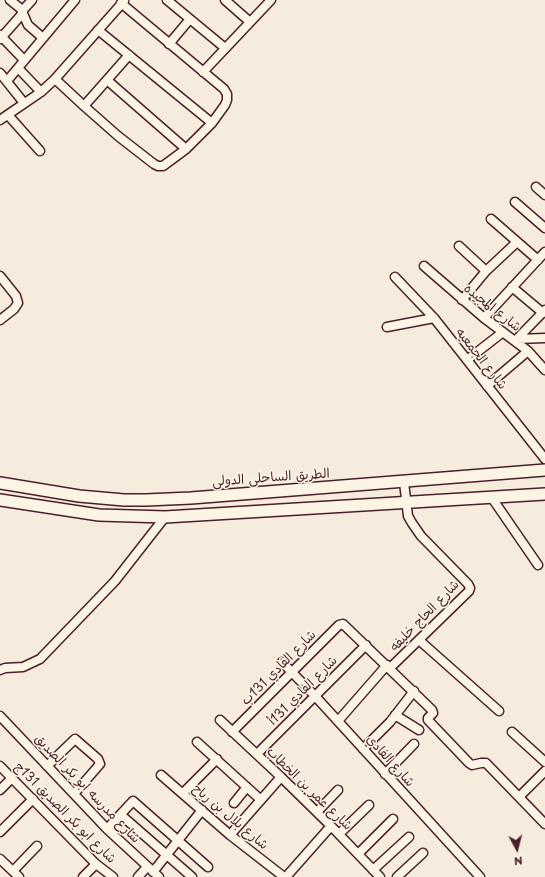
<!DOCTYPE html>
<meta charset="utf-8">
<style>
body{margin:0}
#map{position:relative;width:545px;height:877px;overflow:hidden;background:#f5ecde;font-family:"Playpen Sans",sans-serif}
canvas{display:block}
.north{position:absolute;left:497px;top:829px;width:40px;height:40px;-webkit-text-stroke:3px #fcf5e5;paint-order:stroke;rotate:173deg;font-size:11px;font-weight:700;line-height:16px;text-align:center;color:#4a1f2b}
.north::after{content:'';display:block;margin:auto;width:14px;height:18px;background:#4a1f2b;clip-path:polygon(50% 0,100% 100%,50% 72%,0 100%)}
</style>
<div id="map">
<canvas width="545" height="877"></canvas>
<div class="north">N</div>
</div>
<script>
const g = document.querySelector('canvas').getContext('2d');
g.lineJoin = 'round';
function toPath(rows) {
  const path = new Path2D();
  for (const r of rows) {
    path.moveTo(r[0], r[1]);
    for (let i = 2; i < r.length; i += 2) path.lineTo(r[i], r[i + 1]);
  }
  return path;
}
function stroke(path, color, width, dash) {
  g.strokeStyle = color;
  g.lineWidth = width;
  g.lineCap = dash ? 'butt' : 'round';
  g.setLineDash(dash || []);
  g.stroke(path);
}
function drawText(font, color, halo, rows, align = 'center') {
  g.font = font + ' "Playpen Sans","Playpen Sans Arabic",sans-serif';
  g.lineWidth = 3;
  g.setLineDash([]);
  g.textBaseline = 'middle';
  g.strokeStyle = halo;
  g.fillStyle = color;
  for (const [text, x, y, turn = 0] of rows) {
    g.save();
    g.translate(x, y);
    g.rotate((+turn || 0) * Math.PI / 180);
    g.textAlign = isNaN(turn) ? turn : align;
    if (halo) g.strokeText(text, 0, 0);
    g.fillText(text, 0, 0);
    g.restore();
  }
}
const minor = toPath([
 [10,0,21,9,28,25,43,38],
 [167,0,225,48],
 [225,0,250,22],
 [22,11,32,0],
 [98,30,212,123],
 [0,35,24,60],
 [0,39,23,13],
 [169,44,190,19],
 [18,68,41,92],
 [203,72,271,0],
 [0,73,24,103],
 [55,79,84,106,118,136,154,164,158,166,163,166,186,149,212,123,225,105,227,100,227,94,224,89,121,3],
 [107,80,186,149],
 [7,81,75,0],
 [84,106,129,55],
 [8,115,40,151],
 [0,120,41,92,55,79,124,1],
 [536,187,545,195],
 [515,202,545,228],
 [491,219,538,260],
 [459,246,486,271],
 [424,266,484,318,528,351,545,370],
 [0,276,16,296,18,303,14,309,0,320],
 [395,277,434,318,545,459],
 [512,287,543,313],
 [462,300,486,271,517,242],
 [484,318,545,252],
 [387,327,434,318],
 [517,339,545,338],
 [515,341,545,310],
 [467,360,503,332],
 [487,386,528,351],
 [492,498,538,565],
 [419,640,499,711],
 [282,662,315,696,480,877],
 [390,668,469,591,470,588,468,584,421,536,412,523,408,516,404,482],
 [0,670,5,668,23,667,40,659,115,581,165,517],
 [395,715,419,730],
 [0,716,107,829,159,877],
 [220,720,281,777,331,826,380,877],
 [338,721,387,665],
 [232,732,339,625,343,624,432,710,433,713,428,718,428,720,469,763,472,765,481,763,486,763,545,824],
 [512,732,545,762],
 [197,742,261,800],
 [363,749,390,722,414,691],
 [257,754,366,645],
 [0,766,96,864,113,877],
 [47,766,75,739,98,759,100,764,74,794],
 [385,774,414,744],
 [161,775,230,835,284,877],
 [0,790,12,778],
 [183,793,217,759],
 [519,797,545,771],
 [234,803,247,787],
 [317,812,338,790],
 [121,815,192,877],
 [107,829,133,801,208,867],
 [0,832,33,799],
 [339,834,369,805],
 [230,835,281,777],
 [358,854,393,819],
 [0,859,19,877],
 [373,870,409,837],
 [13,871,37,846],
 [153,872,202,810],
 [83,877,96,864],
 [138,877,147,867],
 [286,877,331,826],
 [397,877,423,853]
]);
const highway = toPath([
 [0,483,79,496,124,500,146,500,191,498,545,470],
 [0,500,99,515,165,517,545,494]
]);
const streetNames = [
 ["شارع المجيده",492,308,38],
 ["شارع الجمعيه",481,359,52],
 ["الطريق الساحلى الدولى",271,478,-4],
 ["شارع الحاج خليفه",425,616,-46],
 ["شارع الفادي 131ب",279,668,-45],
 ["شارع الفادي 131أ",303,691,-45],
 ["شارع الفادي",390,761,48],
 ["شارع مدرسه ابو بكر الصديق",87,789,46],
 ["شارع عمر بن الخطاب",309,789,44],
 ["شارع ابو بكر الصديق 131ج",65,813,45],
 ["شارع بلال بن رباح",230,817,40]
];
stroke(minor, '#4a1f2b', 11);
stroke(highway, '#4a1f2b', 14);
stroke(minor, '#fcf5e5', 8);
stroke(highway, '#fcf5e5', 11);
drawText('13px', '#4a1f2b', '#fcf5e5', streetNames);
</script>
